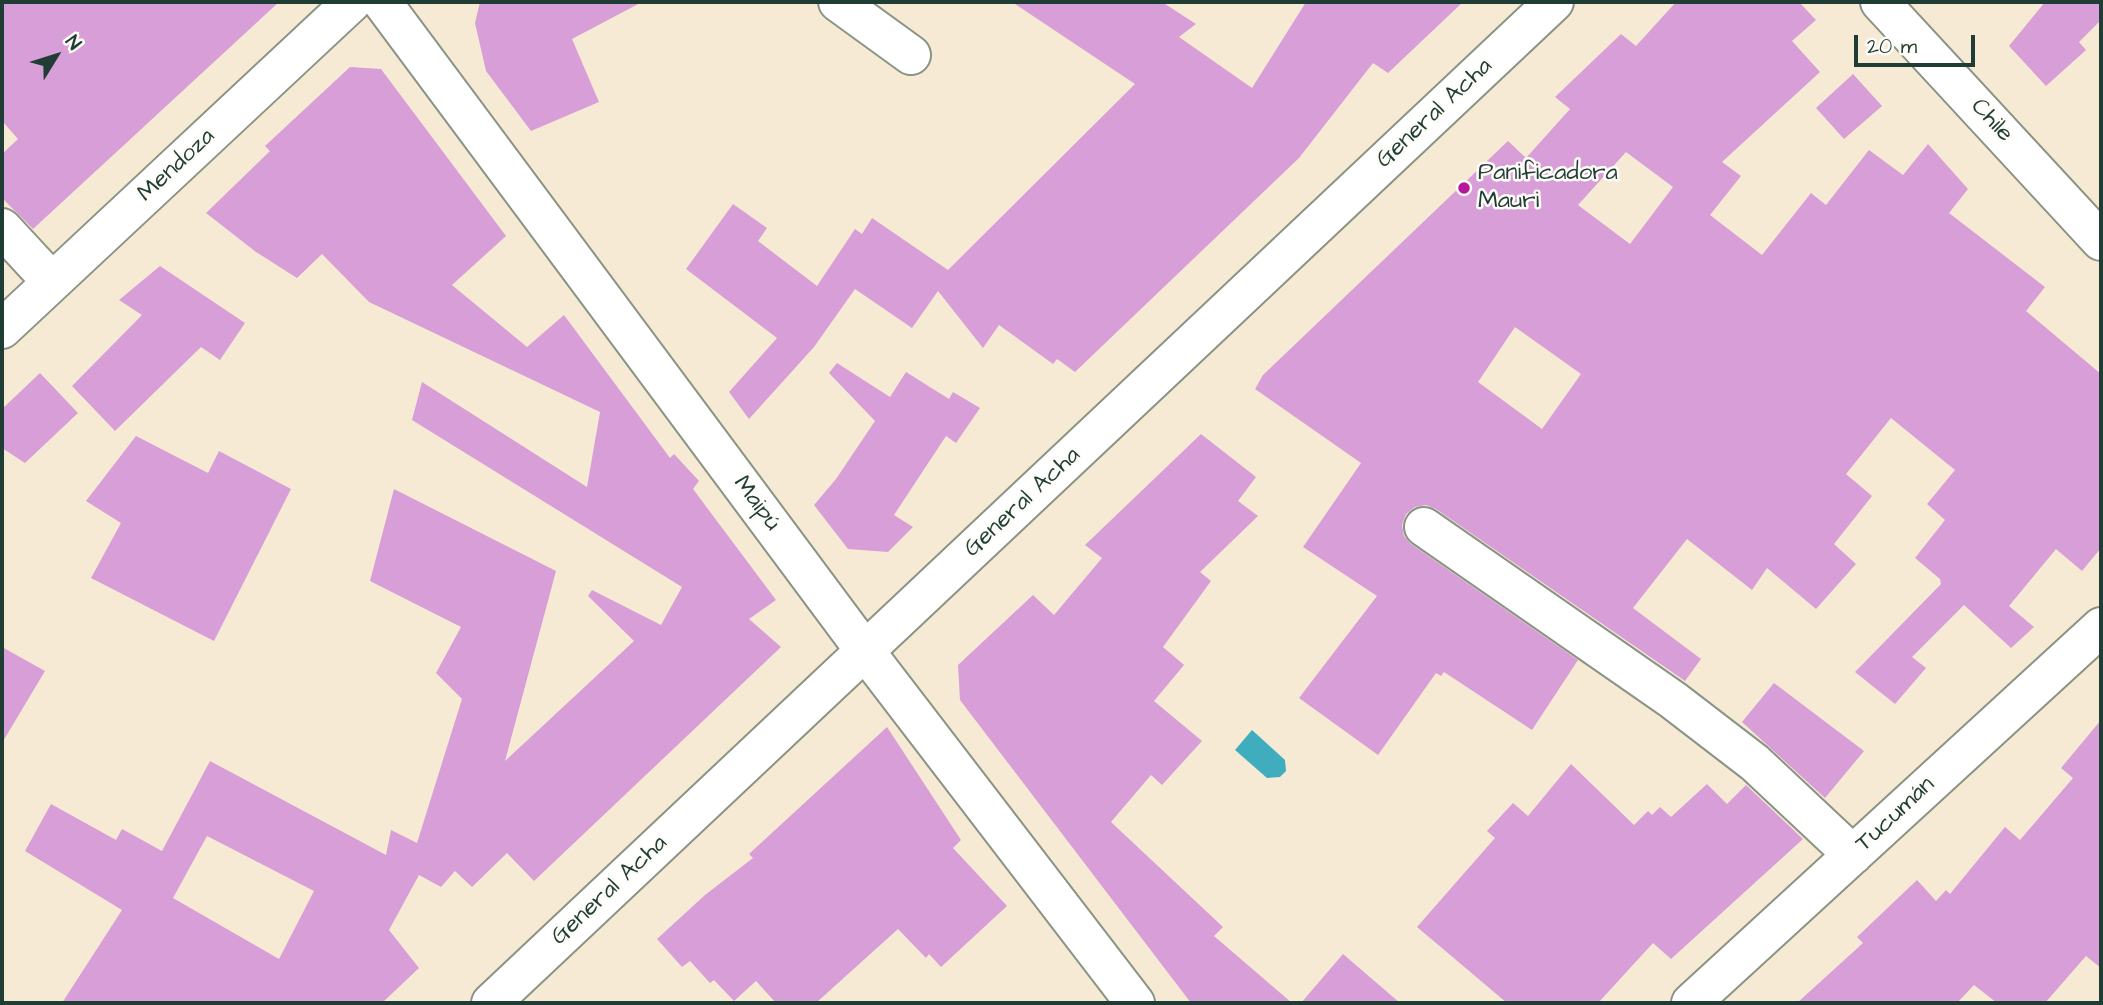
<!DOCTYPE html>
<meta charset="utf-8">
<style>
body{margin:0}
#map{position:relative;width:2103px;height:1005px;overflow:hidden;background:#f6ead5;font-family:"Architects Daughter",sans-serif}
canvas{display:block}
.frame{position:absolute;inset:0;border:4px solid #1f3d34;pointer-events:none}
.north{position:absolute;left:21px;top:21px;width:70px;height:70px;-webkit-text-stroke:5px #fdfcf7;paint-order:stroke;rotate:52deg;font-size:19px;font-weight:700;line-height:28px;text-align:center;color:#1f3d34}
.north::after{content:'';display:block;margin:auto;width:24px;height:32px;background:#1f3d34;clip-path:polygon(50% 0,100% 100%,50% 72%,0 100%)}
.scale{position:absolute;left:1854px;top:35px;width:121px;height:32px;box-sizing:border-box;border:4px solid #1f3d34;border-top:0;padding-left:9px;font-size:21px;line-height:24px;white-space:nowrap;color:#1f3d34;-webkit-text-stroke:5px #fdfcf7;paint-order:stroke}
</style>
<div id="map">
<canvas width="2103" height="1005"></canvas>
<div class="frame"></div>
<div class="north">N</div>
<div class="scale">20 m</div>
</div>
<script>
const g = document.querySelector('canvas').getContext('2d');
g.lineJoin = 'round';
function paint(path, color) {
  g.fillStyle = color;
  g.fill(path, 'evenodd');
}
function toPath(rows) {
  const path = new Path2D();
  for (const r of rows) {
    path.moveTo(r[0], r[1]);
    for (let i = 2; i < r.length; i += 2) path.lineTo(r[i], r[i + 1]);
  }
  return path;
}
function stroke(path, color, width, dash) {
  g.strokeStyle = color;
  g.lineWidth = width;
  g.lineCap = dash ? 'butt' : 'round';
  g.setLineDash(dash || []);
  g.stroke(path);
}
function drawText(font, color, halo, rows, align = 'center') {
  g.font = font + ' "Architects Daughter",sans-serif';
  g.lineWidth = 5;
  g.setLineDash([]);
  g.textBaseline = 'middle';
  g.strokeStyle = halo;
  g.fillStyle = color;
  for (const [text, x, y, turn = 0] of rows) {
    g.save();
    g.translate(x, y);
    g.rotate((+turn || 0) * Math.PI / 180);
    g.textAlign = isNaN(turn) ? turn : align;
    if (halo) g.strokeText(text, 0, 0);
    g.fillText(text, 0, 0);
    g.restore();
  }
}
const water = toPath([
 [1252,730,1285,760,1286,771,1280,777,1267,778,1235,750]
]);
const building = toPath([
 [2,2,279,2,33,229,2,198,2,154,18,139,2,121],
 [480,2,642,2,572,39,599,102,531,131,486,71,475,23],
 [1012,2,1162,2,1196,24,1179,37,1252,88,1306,2,1463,2,1388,73,1373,63,1299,158,1075,372,1057,359,1053,364,999,325,983,348,938,291,912,328,855,289,814,347,749,419,729,392,777,338,686,269,733,204,767,228,758,241,817,286,855,229,862,234,872,218,948,270,1135,84],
 [1676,2,1799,2,1816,20,1792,41,1820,72,1722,162,1741,176,1710,215,1762,255,1811,193,1826,205,1869,150,1903,175,1928,144,1968,189,1949,213,2045,287,2026,311,2101,374,2101,548,2082,571,2056,549,2009,606,2034,627,2011,648,1964,605,1912,657,1926,668,1895,704,1855,672,1941,584,1940,579,1915,558,1945,520,1927,504,1955,470,1891,418,1846,474,1872,496,1834,544,1856,564,1816,609,1767,568,1752,590,1687,539,1633,608,1701,659,1685,681,1436,509,1426,505,1415,507,1406,514,1402,525,1404,536,1411,544,1578,660,1532,730,1444,672,1441,676,1436,673,1378,755,1299,698,1377,596,1303,547,1361,463,1255,389,1263,375,1508,141,1526,158,1570,109,1555,97,1621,34,1636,46],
 [1626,152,1673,187,1630,244,1578,205],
 [1515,327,1581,374,1542,429,1478,382],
 [2045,2,2101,2,2101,20,2079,42,2086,50,2046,86,2009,46],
 [350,67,381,69,506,236,452,285,527,347,564,315,670,458,674,454,699,481,693,489,776,600,749,619,781,647,534,881,507,853,472,887,455,871,441,887,419,875,389,930,419,968,382,1003,62,1003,122,910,25,851,51,804,116,840,122,829,162,851,210,761,386,855,391,830,417,843,462,699,436,673,461,627,370,581,394,489,556,571,505,761,634,641,588,596,592,590,661,625,682,587,412,420,422,382,587,487,600,412,369,302,322,254,297,278,256,252,206,213,270,151,265,146],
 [207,836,314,891,279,959,173,898],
 [1853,74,1882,106,1844,139,1816,108],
 [160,266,245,323,220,360,201,347,115,431,72,386,142,315,119,300],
 [837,363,890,397,906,372,949,399,953,392,980,408,956,443,946,436,894,515,913,527,888,552,848,549,814,505,836,479,875,421,829,373],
 [40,373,78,413,25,463,2,448,2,409],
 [1201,434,1256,477,1238,501,1258,516,1200,572,1211,581,1163,647,1184,665,1154,701,1202,741,1162,785,1151,775,1111,822,1223,927,1214,936,1292,1003,1191,1003,960,700,958,665,1033,595,1054,615,1102,558,1085,545],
 [136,436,208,473,219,451,291,489,214,641,91,578,121,523,86,501],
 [2,647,45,671,2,743],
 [1774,683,1864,751,1825,798,1742,722],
 [2101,720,2101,968,2086,956,2045,1003,1997,1003,1974,985,1957,1003,1797,1003,1863,943,1857,937,1917,880,1936,901,1946,890,1950,894,2005,827,2020,840,2073,778,2061,768],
 [887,727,961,840,953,848,1007,906,941,967,929,954,926,958,898,929,816,1003,776,1003,756,981,734,1001,714,980,710,983,690,961,682,967,657,939,705,895,753,858,749,854],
 [1571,764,1634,825,1648,811,1652,815,1660,807,1671,817,1707,784,1727,804,1746,785,1803,839,1671,959,1653,943,1598,1003,1507,1003,1417,927,1495,838,1487,831,1513,803,1528,816],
 [1343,954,1400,1003,1301,1003]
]);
const minor = toPath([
 [382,2,865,651,1135,1003],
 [838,2,911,55],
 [1880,2,2101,241],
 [2,228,52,282],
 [2,329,352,2],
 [1424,527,1673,700,1755,763,1853,855],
 [491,1003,1554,2],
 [1691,1003,2101,627]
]);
const markers = [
 [1464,188,7,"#b5179e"]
];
const streetNames = [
 ["General Acha",1435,114,-43],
 ["Chile",1991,121,47],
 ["Mendoza",177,166,-43],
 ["General Acha",1023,503,-43],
 ["Maipú",756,504,53],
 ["Tucumán",1896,815,-43],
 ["General Acha",610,891,-43]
];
const poiNames = [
 ["Panificadora",1478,174],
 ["Mauri",1478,202]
];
paint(water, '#40adbe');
paint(building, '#d89ed8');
stroke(minor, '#8a9484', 42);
stroke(minor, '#fff', 38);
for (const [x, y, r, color] of markers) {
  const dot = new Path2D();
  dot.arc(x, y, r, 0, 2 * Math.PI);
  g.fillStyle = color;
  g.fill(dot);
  stroke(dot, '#fdfcf7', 2.5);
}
drawText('24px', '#1f3d34', '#fdfcf7', streetNames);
drawText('24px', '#1f3d34', '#fdfcf7', poiNames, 'left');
</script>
